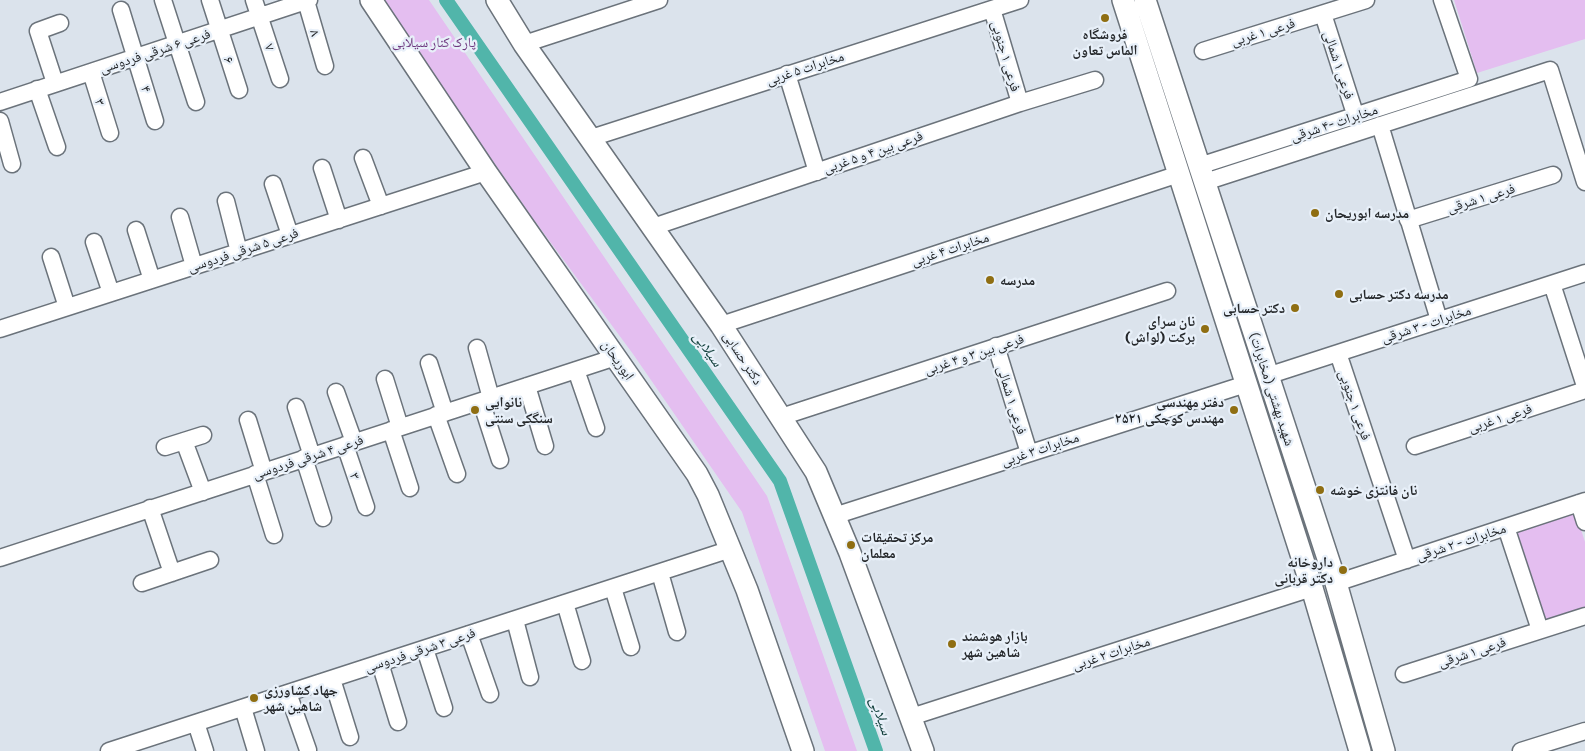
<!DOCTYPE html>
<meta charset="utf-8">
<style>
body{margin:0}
canvas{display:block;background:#dbe3ec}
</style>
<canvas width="1585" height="751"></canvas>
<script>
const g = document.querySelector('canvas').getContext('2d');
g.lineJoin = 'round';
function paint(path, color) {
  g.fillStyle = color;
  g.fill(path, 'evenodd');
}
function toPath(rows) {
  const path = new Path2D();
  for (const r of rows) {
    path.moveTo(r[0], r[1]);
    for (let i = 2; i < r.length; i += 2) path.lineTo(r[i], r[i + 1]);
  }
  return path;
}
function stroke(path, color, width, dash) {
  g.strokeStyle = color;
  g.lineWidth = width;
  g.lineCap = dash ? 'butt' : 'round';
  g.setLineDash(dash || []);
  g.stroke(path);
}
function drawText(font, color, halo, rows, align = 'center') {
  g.font = font + ' Commissioner,"Noto Naskh Arabic",sans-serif';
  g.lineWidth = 4.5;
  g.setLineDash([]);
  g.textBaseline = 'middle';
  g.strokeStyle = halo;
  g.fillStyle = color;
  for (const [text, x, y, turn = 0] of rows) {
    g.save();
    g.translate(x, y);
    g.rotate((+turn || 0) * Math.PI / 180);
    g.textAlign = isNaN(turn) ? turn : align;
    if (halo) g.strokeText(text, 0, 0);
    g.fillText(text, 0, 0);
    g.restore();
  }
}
const green = toPath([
 [385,0,429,0,767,496,857,751,825,751,742,512,633,354,534,220,406,36],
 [1454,0,1585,0,1585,39,1477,73],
 [1575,511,1585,542,1585,608,1544,621,1514,531]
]);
const canal = toPath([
 [446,0,780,481,876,751]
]);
const minor = toPath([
 [163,0,196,102],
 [210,0,239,90],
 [254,0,280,79],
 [306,1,325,66],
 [992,9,1020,103],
 [121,10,155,121],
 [1323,14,1356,117],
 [524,44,659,0],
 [1203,51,1366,0],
 [91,72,110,133],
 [787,74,817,172],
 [55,83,38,31,60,23],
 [37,89,57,147],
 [0,102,309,0],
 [0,121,12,164],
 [1380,125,1439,320],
 [591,138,1020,0],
 [363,158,381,206],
 [1199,166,1469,79,1442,0],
 [322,168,339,220],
 [1205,182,1550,70,1585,182],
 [273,184,290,235],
 [226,201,239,252],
 [180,217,194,266],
 [1408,220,1553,175],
 [653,227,1020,103,1095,80],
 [136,230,152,280],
 [94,242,111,293],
 [51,257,67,307],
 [1552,284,1585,386],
 [721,325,1179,174],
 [0,329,486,172],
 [996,346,1029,453],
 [477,348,491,398],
 [1338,353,1407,560],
 [429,363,445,413],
 [576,370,596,428],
 [1267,376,1585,273],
 [385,379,400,427],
 [527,386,545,446],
 [336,392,354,442],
 [481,401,500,460],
 [296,407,312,456],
 [436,415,457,474],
 [781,417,1167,291],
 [248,420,264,472],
 [391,430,410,488],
 [184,441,203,492],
 [345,445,366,507],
 [1415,446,1585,390],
 [165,447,203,435],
 [304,458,323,518],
 [255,474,274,535],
 [1579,503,1585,522],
 [150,508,172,573],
 [834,516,1246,384],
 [1506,527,1540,630],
 [0,558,616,357],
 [660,573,677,632],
 [142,583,210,560],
 [1336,583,1585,501],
 [613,588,631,647],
 [565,603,582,661],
 [515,620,530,677],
 [469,634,490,694],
 [425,649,444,708],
 [380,663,398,722],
 [1404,674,1585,616],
 [332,679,350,737],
 [288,693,308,750],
 [243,708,256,751],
 [911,717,1312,588],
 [196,723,205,751],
 [109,751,731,549],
 [1521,751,1585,731]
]);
const major = toPath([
 [371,0,486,172,697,474,708,495,747,590,803,751],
 [497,0,524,44,721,325,816,472,850,553,923,751],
 [1123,0,1312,588,1360,751],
 [1145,0,1336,583,1384,751]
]);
const markers = [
 [1105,18,5,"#8f6e12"],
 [1315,213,5,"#8f6e12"],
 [990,280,5,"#8f6e12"],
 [1339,294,5,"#8f6e12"],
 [1295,308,5,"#8f6e12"],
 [1205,329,5,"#8f6e12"],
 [475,410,5,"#8f6e12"],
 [1234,410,5,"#8f6e12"],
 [1320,490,5,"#8f6e12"],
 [851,545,5,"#8f6e12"],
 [1343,570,5,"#8f6e12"],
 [952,644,5,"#8f6e12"],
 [254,698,5,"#8f6e12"]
];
const streetNames = [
 ["فرعی ۱ غربی",1263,32,-17],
 ["۸",315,33,73],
 ["۷",270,47,72],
 ["فرعی ۶ شرقی فردوسی",155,51,-18],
 ["فرعی ۱ جنوبی",1006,56,74],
 ["۶",229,60,72],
 ["فرعی ۱ شمالی",1339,65,72],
 ["مخابرات ۵ غربی",805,68,-18],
 ["۴",146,89,73],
 ["۳",100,102,72],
 ["مخابرات -۴ شرقی",1334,123,-18],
 ["فرعی بین ۴ و ۵ غربی",873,152,-19],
 ["فرعی ۱ شرقی",1481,198,-17],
 ["مخابرات ۴ غربی",950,249,-18],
 ["فرعی ۵ شرقی فردوسی",243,250,-18],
 ["مخابرات - ۳ شرقی",1426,324,-18],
 ["فرعی بین ۳ و ۴ غربی",974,354,-18],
 ["دکتر حسابی",743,358,57],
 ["ابوریحان",618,360,55],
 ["شهید بهشتی (مخابرات)",1272,389,72],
 ["فرعی ۱ شمالی",1012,400,73],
 ["فرعی ۱ جنوبی",1355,405,71],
 ["فرعی ۱ غربی",1500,418,-18],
 ["مخابرات ۳ غربی",1040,449,-18],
 ["فرعی ۴ شرقی فردوسی",308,457,-18],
 ["۳",355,476,71],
 ["مخابرات - ۲ شرقی",1461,542,-18],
 ["فرعی ۳ شرقی فردوسی",420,650,-18],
 ["فرعی ۱ شرقی",1472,652,-18],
 ["مخابرات ۲ غربی",1111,653,-18]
];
const poiNames = [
 ["فروشگاه",1105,34,"center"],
 ["الماس تعاون",1105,50,"center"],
 ["مدرسه ابوریحان",1325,213],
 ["مدرسه",1000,280],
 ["مدرسه دکتر حسابی",1349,294],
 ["دکتر حسابی",1285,308,"right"],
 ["نان سرای",1195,321,"right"],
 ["برکت (لواش)",1195,337,"right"],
 ["نانوایی",485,402],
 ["سنگکی سنتی",485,418],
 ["دفتر مهندسی",1224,402,"right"],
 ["۲۵۲۱ مهندس کوچکی",1224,418,"right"],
 ["نان فانتزی خوشه",1330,490],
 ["مرکز تحقیقات",861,537],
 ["معلمان",861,553],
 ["داروخانه",1333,562,"right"],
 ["دکتر قربانی",1333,578,"right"],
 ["بازار هوشمند",962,636],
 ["شاهین شهر",962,652],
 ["جهاد کشاورزی",264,690],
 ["شاهین شهر",264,706]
];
const parkNames = [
 ["پارک کنار سیلابی",434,42]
];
const waterNames = [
 ["سیلابی",708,349,55],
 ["سیلابی",881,716,71]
];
paint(green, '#e4bef0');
stroke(canal, '#51b5aa', 14);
stroke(minor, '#6b737b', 19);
stroke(major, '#6b737b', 24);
stroke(minor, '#fff', 16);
stroke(major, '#fff', 21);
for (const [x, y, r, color] of markers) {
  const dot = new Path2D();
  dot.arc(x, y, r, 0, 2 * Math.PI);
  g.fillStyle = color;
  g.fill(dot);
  stroke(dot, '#e8f0f9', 2);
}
drawText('14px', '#24272a', '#e8f0f9', streetNames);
drawText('bold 14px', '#24272a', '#e8f0f9', poiNames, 'left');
drawText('14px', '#6e387f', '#e8f0f9', parkNames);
drawText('italic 15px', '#0f3d39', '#e8f0f9', waterNames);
</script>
